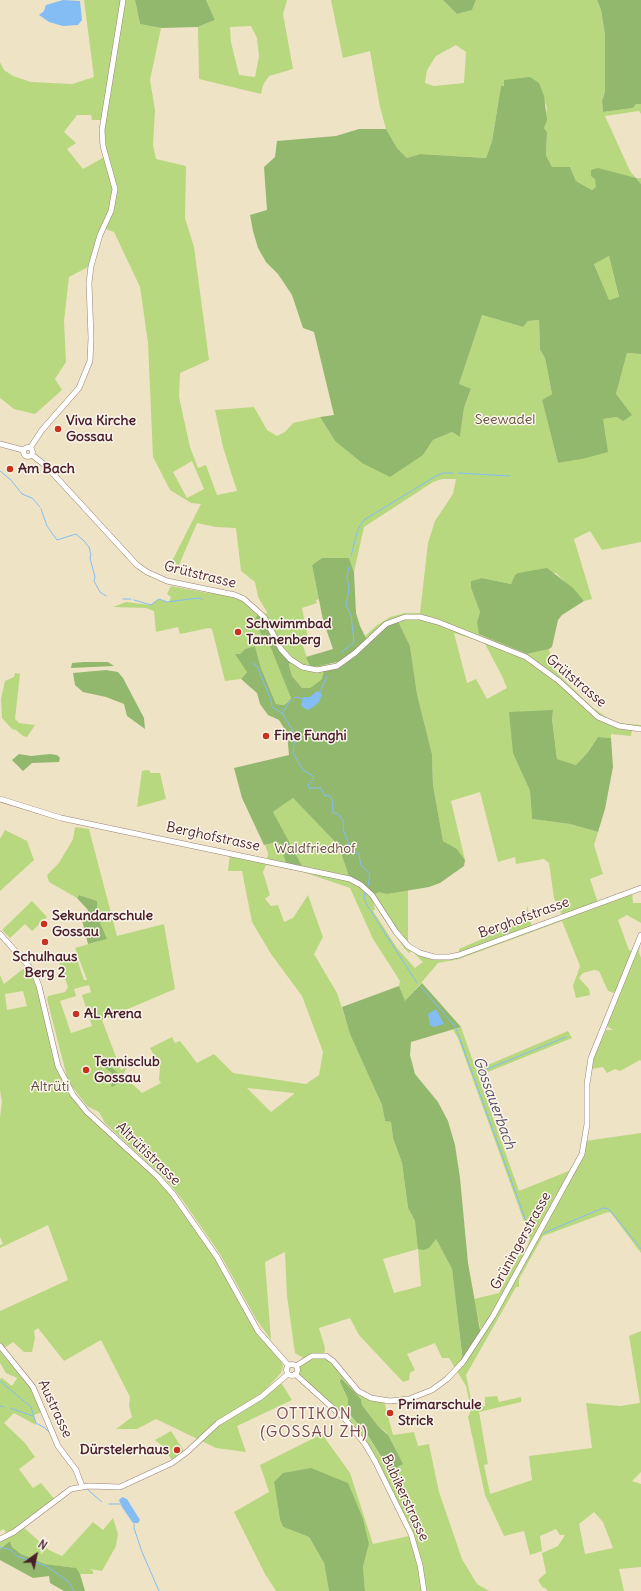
<!DOCTYPE html>
<meta charset="utf-8">
<style>
body{margin:0}
#map{position:relative;width:641px;height:1591px;overflow:hidden;background:#efe3c5;font-family:Delius,sans-serif}
canvas{display:block}
.north{position:absolute;left:16px;top:1535px;width:40px;height:40px;-webkit-text-stroke:3px #fbf7ec;paint-order:stroke;rotate:33deg;font-size:11px;font-weight:700;line-height:16px;text-align:center;color:#4a1f2b}
.north::after{content:'';display:block;margin:auto;width:14px;height:18px;background:#4a1f2b;clip-path:polygon(50% 0,100% 100%,50% 72%,0 100%)}
</style>
<div id="map">
<canvas width="641" height="1591"></canvas>
<div class="north">N</div>
</div>
<script>
const g = document.querySelector('canvas').getContext('2d');
g.lineJoin = 'round';
function paint(path, color) {
  g.fillStyle = color;
  g.fill(path, 'evenodd');
}
function toPath(rows) {
  const path = new Path2D();
  for (const r of rows) {
    if (r.length === 3) {
      path.moveTo(r[0] + r[2], r[1]);
      path.arc(r[0], r[1], r[2], 0, 2 * Math.PI);
      continue;
    }
    path.moveTo(r[0], r[1]);
    for (let i = 2; i < r.length; i += 2) path.lineTo(r[i], r[i + 1]);
  }
  return path;
}
function stroke(path, color, width, dash) {
  g.strokeStyle = color;
  g.lineWidth = width;
  g.lineCap = dash ? 'butt' : 'round';
  g.setLineDash(dash || []);
  g.stroke(path);
}
function drawText(font, color, halo, rows, align = 'center') {
  g.font = font + ' Delius,sans-serif';
  g.lineWidth = 3;
  g.setLineDash([]);
  g.textBaseline = 'middle';
  g.strokeStyle = halo;
  g.fillStyle = color;
  for (const [text, x, y, turn = 0] of rows) {
    g.save();
    g.translate(x, y);
    g.rotate((+turn || 0) * Math.PI / 180);
    g.textAlign = isNaN(turn) ? turn : align;
    if (halo) g.strokeText(text, 0, 0);
    g.fillText(text, 0, 0);
    g.restore();
  }
}
const green = toPath([
 [84,0,135,0,140,24,161,28,150,80,155,110,153,145,156,159,186,166,185,218,194,247,209,360,180,373,179,397,190,447,198,468,206,465,217,495,237,491,223,447,215,410,254,407,267,430,277,436,285,432,293,423,320,417,335,441,362,463,423,455,433,440,452,432,460,437,464,408,471,390,459,384,482,315,523,327,528,321,539,320,540,350,545,358,552,394,542,400,558,463,582,459,603,419,617,417,616,394,627,353,641,354,641,542,602,550,590,531,574,539,592,599,584,601,556,573,515,576,511,584,482,578,471,581,471,588,480,612,477,622,506,645,527,654,549,649,553,669,592,707,609,719,620,723,641,725,641,729,632,729,631,736,611,734,611,738,598,737,588,752,576,765,557,759,552,719,553,710,522,773,530,791,532,819,570,824,598,832,594,845,603,874,590,879,598,903,632,892,633,903,641,903,641,923,627,915,618,920,629,950,634,952,641,935,639,952,641,958,641,1061,640,1060,620,1071,615,1069,607,1073,603,1067,591,1069,595,1053,606,1030,613,1030,605,1025,617,994,608,991,599,971,594,970,583,973,579,978,589,989,590,995,576,998,573,986,580,966,562,921,459,959,438,963,405,1002,399,986,400,981,373,939,350,888,303,872,273,866,266,865,263,872,270,895,265,899,271,906,278,905,284,922,293,918,308,895,323,937,314,954,337,993,349,1030,382,1105,385,1121,391,1122,393,1138,402,1163,408,1208,415,1221,417,1232,436,1239,452,1269,463,1362,482,1335,474,1299,499,1293,520,1254,527,1247,530,1238,458,1038,453,1030,461,1027,476,1070,568,1031,572,1038,478,1076,519,1191,576,1168,585,1141,641,1133,641,1253,611,1213,608,1212,543,1236,519,1279,519,1287,516,1287,466,1375,472,1404,477,1407,485,1406,485,1397,497,1396,499,1402,521,1397,521,1402,479,1412,488,1464,484,1465,490,1494,532,1480,529,1456,592,1448,586,1403,620,1406,640,1403,629,1336,641,1331,641,1472,632,1481,641,1484,641,1567,619,1569,624,1591,548,1591,544,1587,543,1588,538,1580,546,1573,542,1553,558,1546,565,1535,560,1535,556,1529,540,1536,542,1551,530,1555,524,1531,504,1536,485,1495,468,1417,471,1410,466,1386,449,1358,442,1358,435,1343,407,1354,415,1370,410,1373,409,1380,403,1382,359,1335,350,1318,319,1328,325,1348,324,1356,358,1391,384,1401,393,1435,414,1432,418,1446,429,1444,439,1492,462,1559,477,1584,489,1591,365,1591,363,1567,369,1544,274,1482,280,1520,283,1527,309,1537,324,1563,329,1591,276,1591,265,1574,234,1512,269,1492,260,1465,322,1434,350,1473,373,1544,409,1536,396,1502,355,1430,297,1373,297,1367,305,1359,295,1353,287,1296,285,1252,265,1262,271,1340,256,1319,220,1254,181,1198,165,1179,105,1123,99,1112,87,1106,68,1081,47,999,48,996,65,992,68,987,59,962,76,956,84,980,87,980,75,948,106,939,97,916,97,901,79,895,77,898,49,882,47,875,58,864,68,848,73,839,75,827,89,829,117,936,164,924,175,989,102,1020,121,1070,127,1067,123,1075,142,1093,161,1083,159,1080,160,1067,150,1048,172,1037,175,1043,180,1041,197,1063,214,1054,233,1073,306,1084,319,1075,323,1052,302,996,271,954,252,922,242,871,228,871,230,853,267,861,268,853,265,845,278,842,287,865,283,833,273,812,293,798,338,845,350,879,387,894,408,890,408,946,429,956,459,955,459,949,526,920,527,905,532,928,563,917,554,898,549,863,544,859,516,864,515,857,498,862,480,792,451,801,465,860,457,849,443,841,433,785,432,754,417,694,410,646,399,623,367,640,364,637,376,626,390,617,405,613,420,613,428,543,435,521,453,494,456,479,442,479,433,482,364,527,354,572,349,558,322,558,312,565,319,599,316,600,317,603,302,608,309,643,303,646,310,666,343,663,310,688,302,688,292,676,289,665,264,617,267,612,258,597,255,582,241,571,236,528,216,527,197,523,179,565,171,563,201,504,191,503,170,490,153,457,148,343,140,287,114,232,103,228,92,265,69,277,64,321,66,362,55,379,62,390,35,414,14,409,0,398,0,62,4,70,13,76,31,82,72,84,94,77],
 [77,115,91,115,92,120,103,120,106,156,83,169,67,149,76,143,64,132],
 [192,461,204,489,187,498,173,472],
 [454,633,476,640,483,640,502,676,507,688,487,699,476,679,467,683],
 [372,899,404,948,409,953,412,951,423,962,415,968,397,948,373,911,375,909],
 [89,985,91,992,82,995,92,1026,71,1033,60,1001,76,996,74,989],
 [247,1088,294,1093,294,1094,271,1112],
 [418,1249,421,1286,394,1293,383,1259],
 [341,1378,361,1399,362,1405,378,1426,386,1432,402,1464,389,1471,369,1437,347,1411,348,1399,340,1382],
 [594,1512,603,1522,613,1548,585,1554,579,1524],
 [206,0,287,0,283,14,293,69,269,76,263,85,261,94,199,79,198,27,215,20],
 [251,26,257,38,259,56,255,77,239,75,231,42,230,27],
 [331,0,443,0,457,14,472,10,476,0,597,0,601,10,605,35,605,92,602,101,603,112,633,108,636,104,641,104,641,114,639,111,605,116,630,171,636,178,641,178,641,184,636,178,595,179,597,187,592,190,576,181,570,167,552,167,546,155,547,132,544,128,547,107,538,83,501,86,492,141,486,158,420,154,407,158,397,148,386,129,380,107,370,51,343,58],
 [456,45,466,52,464,83,434,86,425,83,427,70,436,56],
 [609,256,619,298,608,300,594,263],
 [171,586,208,593,209,590,235,595,258,609,291,698,287,703,284,705,276,704,261,668,255,646,245,649,240,654,247,672,241,679,225,681,212,629,209,628,180,634,178,627,156,632,154,611,146,608,113,607,126,602,150,605,158,599,169,602,171,597,167,594],
 [15,673,20,674,15,719,19,723,35,725,27,737,23,736,16,730,12,729,2,718,1,699,5,681,14,677],
 [147,770,150,771,150,773,160,773,166,799,137,807,142,771],
 [5,830,27,841,34,860,0,891,0,839],
 [32,901,47,917,32,931,25,924,10,938,2,930],
 [28,965,39,986,58,1066,73,1095,87,1112,158,1177,173,1194,217,1257,258,1331,282,1363,283,1367,281,1373,264,1391,238,1411,261,1397,280,1381,292,1400,237,1426,246,1452,216,1448,156,1419,137,1429,116,1429,132,1417,129,1406,130,1397,101,1340,64,1361,38,1328,34,1331,35,1338,32,1352,24,1352,13,1342,3,1349,33,1387,45,1411,34,1415,36,1425,14,1413,4,1423,25,1443,35,1457,19,1469,33,1488,41,1483,55,1500,22,1526,49,1550,62,1556,93,1522,103,1530,113,1518,118,1534,116,1546,102,1571,90,1569,93,1571,93,1574,80,1574,75,1568,45,1564,21,1554,12,1547,10,1541,0,1549,0,1536,6,1533,4,1529,0,1531,0,1379,2,1378,12,1386,17,1378,6,1373,0,1363,0,1311,68,1280,48,1225,0,1248,0,1245,3,1244,0,1237,0,1117,2,1102,0,1090,0,975,4,984],
 [23,991,27,1006,7,1010,5,994],
 [171,1431,184,1451,172,1460,160,1444,155,1440]
]);
const forest = toPath([
 [135,0,206,0,215,20,198,27,161,28,140,24],
 [443,0,476,0,472,10,457,14],
 [597,0,641,0,641,104,636,104,633,108,603,112,602,101,605,92,605,35,601,10],
 [530,77,539,83,544,96,547,120,544,128,547,132,546,155,552,167,570,167,576,181,592,190,596,187,595,179,591,176,591,170,598,168,636,178,641,184,641,354,627,353,616,394,632,415,623,421,617,417,603,419,608,452,582,459,558,463,542,400,552,394,545,358,540,350,539,320,528,321,523,327,482,315,459,384,471,389,464,408,460,437,452,432,433,440,423,455,390,477,362,463,335,441,320,417,334,415,314,332,303,328,292,295,278,274,266,262,258,248,253,231,250,215,267,210,264,167,275,157,277,141,336,136,359,129,386,129,397,148,407,158,420,154,486,158,492,141,501,86,504,86,504,80],
 [609,256,619,297,609,300,594,264],
 [322,558,349,558,354,572,356,613,360,626,367,640,397,619,410,646,417,694,432,754,433,785,443,841,457,849,465,860,464,866,440,883,429,887,387,894,379,892,372,895,350,879,338,845,293,798,273,812,303,868,287,865,278,842,264,845,242,798,234,768,289,755,287,733,279,720,268,715,260,704,257,693,241,679,247,672,235,654,240,654,245,649,255,646,261,668,276,704,284,705,287,703,291,698,269,643,264,642,255,619,257,616,261,613,290,659,289,665,292,676,302,688,310,688,322,679,324,670,342,663,337,662,319,666,310,666,306,657,333,649,323,620,312,565],
 [547,568,573,588,584,601,562,615,558,620,552,647,549,649,527,654,479,634,477,622,480,612,471,588,471,581,482,578,511,584,515,575,518,573],
 [84,662,108,662,114,666,71,668,72,663],
 [106,670,118,672,123,678,144,718,145,729,127,716,124,704,106,697,83,692,75,685,73,673],
 [553,710,552,719,557,759,576,765,588,752,598,737,611,738,613,767,605,809,598,832,570,824,532,819,530,791,513,753,509,712],
 [19,754,31,756,50,754,57,755,60,758,59,762,32,763,23,771,12,760],
 [79,895,97,901,97,916,107,939,88,944,82,920,87,916,88,910,77,898],
 [422,983,461,1027,411,1042,410,1055,415,1074,438,1102,448,1121,455,1145,460,1178,468,1263,480,1330,482,1335,463,1362,452,1269,436,1239,429,1248,424,1250,418,1249,415,1221,408,1208,402,1163,393,1138,391,1122,385,1121,382,1105,350,1034,342,1007,399,986,405,1001],
 [96,1054,117,1072,119,1080,116,1085,111,1087,114,1075,93,1057],
 [341,1378,361,1399,362,1405,378,1426,388,1435,403,1464,390,1471,369,1437,347,1411,348,1399,340,1382],
 [311,1468,348,1483,363,1519,369,1544,363,1567,365,1591,329,1591,324,1563,309,1537,283,1527,280,1520,274,1482,283,1473],
 [10,1541,12,1547,21,1554,45,1564,76,1568,80,1574,85,1591,64,1591,50,1583,49,1576,33,1578,0,1560,0,1549]
]);
const water = toPath([
 [63,0,80,1,82,20,78,25,63,26,49,22,39,15,44,11,46,5],
 [317,691,322,694,319,702,313,707,307,710,301,706,303,697,310,697],
 [436,1009,444,1024,434,1027,430,1025,428,1014],
 [122,1497,127,1499,140,1520,138,1523,133,1523,122,1507,119,1500]
]);
const stream = toPath([
 [0,471,11,480,22,494,32,498,40,507],
 [458,473,510,476],
 [41,509,47,526,57,540,76,534,83,540,89,547,91,555,90,558,95,577,94,581,100,592,106,596],
 [351,556,358,529,364,520,436,476,443,473,453,473],
 [123,599,131,599],
 [134,600,151,605,159,599,167,602,198,598,202,599],
 [342,652,354,642,351,615,346,606,349,589,347,576,349,567],
 [253,663,257,666,271,700,272,707,282,713,295,734,293,753,303,770,313,776,314,779,308,785,309,788,321,788,325,796,329,795,332,799,333,813,338,814,344,822,343,829,350,847,359,854,361,866,370,873,368,886],
 [320,692,327,676],
 [293,699,295,697,303,699],
 [282,713,291,700],
 [365,892,364,898,367,905,417,983],
 [421,987,454,1025,457,1031,531,1235],
 [480,1072,566,1037],
 [544,1233,603,1208,609,1209,641,1249],
 [0,1381,31,1407,36,1423,45,1428,51,1434],
 [0,1406,4,1407],
 [10,1408,33,1416],
 [87,1489,102,1502],
 [109,1504,120,1504],
 [134,1524,134,1528,142,1552,159,1591],
 [0,1547,11,1550,17,1556,46,1566,69,1582,74,1591]
]);
const secondary = toPath([
 [0,444,23,450],
 [28,452,4.5],
 [30,448,42,430,79,388,90,361,91,338,89,283,91,266,100,235,111,211,115,189,103,146,102,130,123,0],
 [32,455,45,465,137,565,147,572,167,581,235,595,244,599,264,617,281,649,290,659,302,667,317,670,337,666,355,653,386,624,405,617,420,617,438,622,526,657,559,681,598,717,619,726,641,729],
 [0,799,61,818,350,879,361,885,372,895,396,932,408,946,420,953,434,957,449,957,459,955,641,888],
 [0,934,26,963,34,973,39,986,58,1066,73,1095,87,1112,158,1177,173,1194,217,1257,258,1331,288,1365],
 [0,1346,33,1387,58,1446,76,1470,82,1486],
 [292,1370,5.5],
 [296,1366,312,1356,326,1356,333,1361,358,1391,371,1398,390,1401,409,1399,432,1390,447,1379,463,1362,493,1316,582,1154,587,1124,587,1084,591,1058,641,935],
 [295,1374,345,1419,365,1444,375,1461,411,1534,420,1565,424,1591],
 [0,1539,14,1532,71,1489,88,1486,120,1487,172,1463,187,1452,218,1423,261,1397,288,1374]
]);
const markers = [
 [58,429,4,"#c8321e"],
 [10,469,4,"#c8321e"],
 [238,632,4,"#c8321e"],
 [266,736,4,"#c8321e"],
 [44,924,4,"#c8321e"],
 [45,942,4,"#c8321e"],
 [76,1014,4,"#c8321e"],
 [86,1070,4,"#c8321e"],
 [390,1413,4,"#c8321e"],
 [177,1450,4,"#c8321e"]
];
const parkNames = [
 ["Seewadel",505,420],
 ["Waldfriedhof",315,849],
 ["Altrüti",50,1087]
];
const poiNames = [
 ["Viva Kirche",66,421],
 ["Gossau",66,437],
 ["Am Bach",18,469],
 ["Schwimmbad",246,624],
 ["Tannenberg",246,640],
 ["Fine Funghi",274,736],
 ["Sekundarschule",52,916],
 ["Gossau",52,932],
 ["Schulhaus",45,957,"center"],
 ["Berg 2",45,973,"center"],
 ["AL Arena",84,1014],
 ["Tennisclub",94,1062],
 ["Gossau",94,1078],
 ["Primarschule",398,1405],
 ["Strick",398,1421],
 ["Dürstelerhaus",169,1450,"right"]
];
const streetNames = [
 ["Grütstrasse",200,575,14],
 ["Grütstrasse",576,681,40],
 ["Berghofstrasse",213,837,12],
 ["Berghofstrasse",524,918,-20],
 ["Altrütistrasse",148,1154,44],
 ["Grüningerstrasse",521,1241,-61],
 ["Austrasse",55,1409,65],
 ["Bubikerstrasse",405,1498,65]
];
const waterNames = [
 ["Gossauerbach",494,1103,70]
];
const quarterNames = [
 ["OTTIKON",314,1414],
 ["(GOSSAU ZH)",314,1432]
];
paint(green, '#b8d87f');
paint(forest, '#92b86e');
paint(water, '#83bdf4');
stroke(stream, '#83bdf4', 1);
stroke(secondary, '#9c8178', 6);
stroke(secondary, '#fff', 5);
for (const [x, y, r, color] of markers) {
  const dot = new Path2D();
  dot.arc(x, y, r, 0, 2 * Math.PI);
  g.fillStyle = color;
  g.fill(dot);
  stroke(dot, '#fbf7ec', 1.5);
}
drawText('14px', '#664d40', '#fbf7ec', parkNames);
drawText('bold 14px', '#4a1f2b', '#fbf7ec', poiNames, 'left');
drawText('14px', '#4a1f2b', '#fbf7ec', streetNames);
drawText('italic 15px', '#5b4e67', '#fbf7ec', waterNames);
g.letterSpacing = '1px';
drawText('16px', '#79494d', '#fbf7ec', quarterNames);
g.letterSpacing = '0px';
</script>
